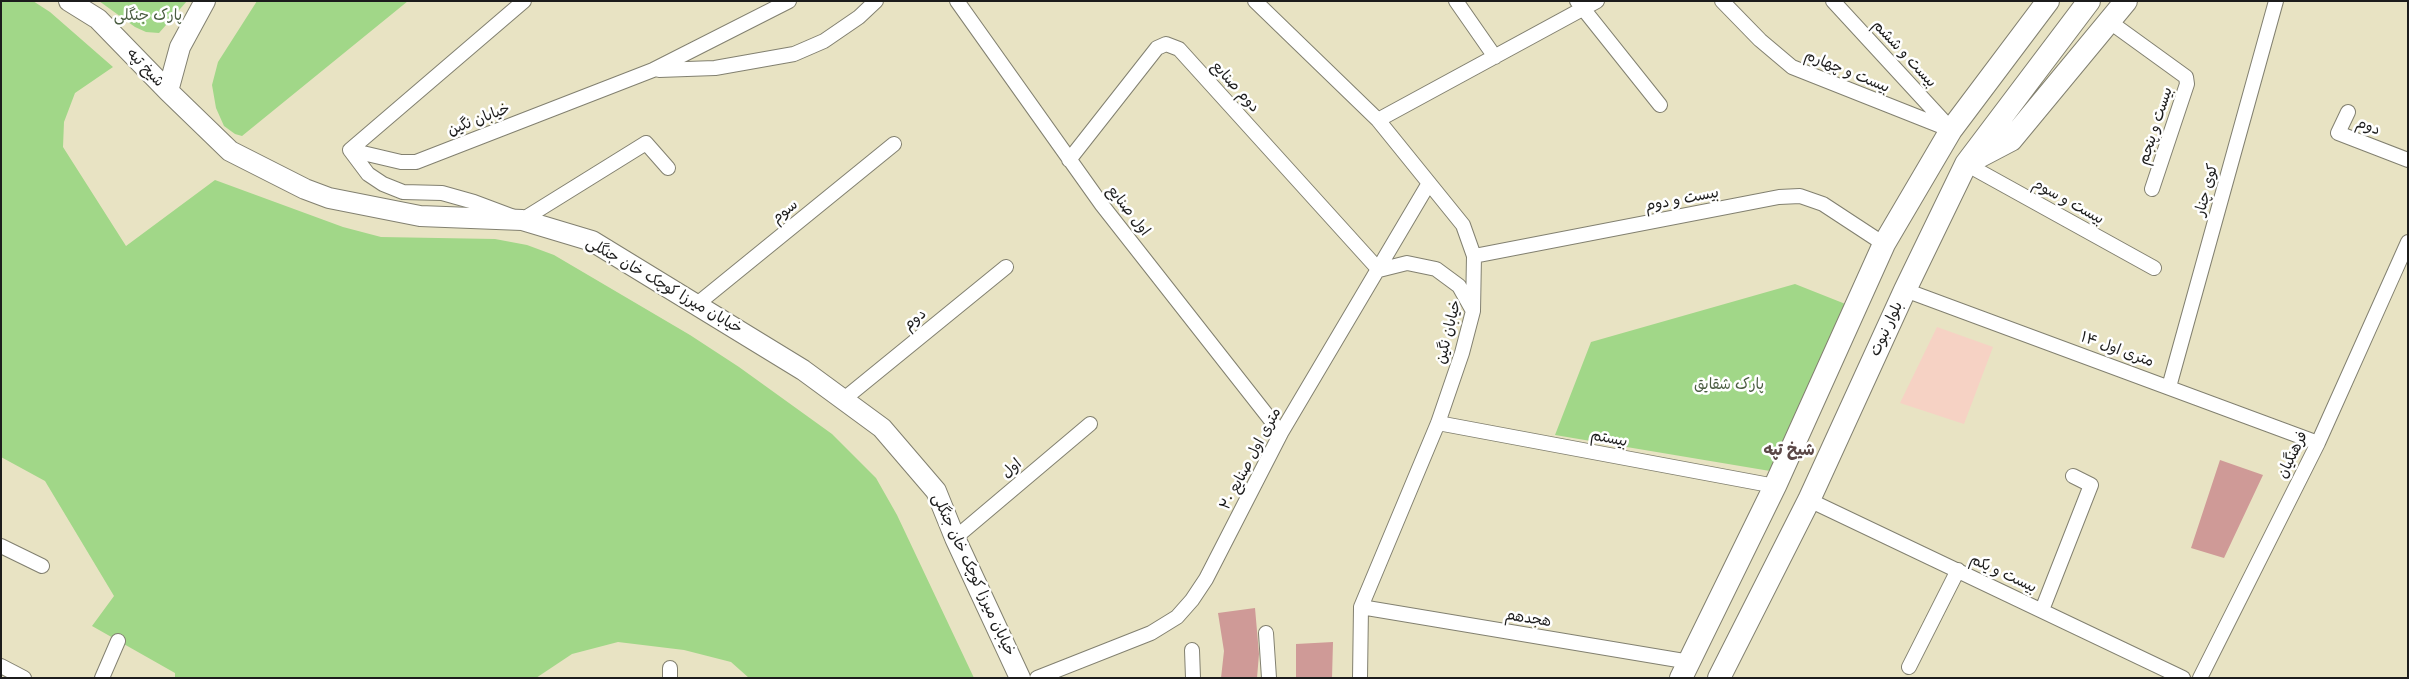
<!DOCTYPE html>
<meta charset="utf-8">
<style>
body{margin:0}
#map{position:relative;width:2409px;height:679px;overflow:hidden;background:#e8e3c3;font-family:"Balsamiq Sans",sans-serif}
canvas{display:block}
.frame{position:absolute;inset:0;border:2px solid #1c1c1c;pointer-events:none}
</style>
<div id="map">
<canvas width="2409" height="679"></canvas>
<div class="frame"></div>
</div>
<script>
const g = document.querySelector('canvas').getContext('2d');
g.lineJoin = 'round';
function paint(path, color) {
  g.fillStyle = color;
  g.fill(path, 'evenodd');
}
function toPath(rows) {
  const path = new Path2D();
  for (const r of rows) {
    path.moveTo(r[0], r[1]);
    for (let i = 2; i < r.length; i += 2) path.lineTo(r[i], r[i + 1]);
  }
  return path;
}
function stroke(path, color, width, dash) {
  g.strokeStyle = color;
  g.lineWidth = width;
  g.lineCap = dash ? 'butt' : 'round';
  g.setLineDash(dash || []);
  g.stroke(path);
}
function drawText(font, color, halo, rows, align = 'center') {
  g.font = font + ' "Balsamiq Sans","Playpen Sans Arabic",sans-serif';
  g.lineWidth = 5;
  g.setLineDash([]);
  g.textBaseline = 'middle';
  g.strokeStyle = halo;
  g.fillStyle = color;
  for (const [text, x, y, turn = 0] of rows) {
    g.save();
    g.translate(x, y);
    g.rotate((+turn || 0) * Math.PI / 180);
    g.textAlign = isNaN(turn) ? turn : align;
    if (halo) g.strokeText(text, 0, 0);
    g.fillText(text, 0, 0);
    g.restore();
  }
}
const built = toPath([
 [1937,327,1993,347,1964,424,1900,403]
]);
const green = toPath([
 [1,1,33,1,50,12,113,67,75,93,64,122,63,147,126,246,215,180,343,227,381,237,495,239,527,245,554,255,690,335,739,367,832,434,876,478,897,515,974,678,749,678,731,662,684,650,618,642,572,654,536,678,175,678,175,673,92,626,114,596,45,481,1,457],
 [99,1,187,1,159,33,146,32,135,27],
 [257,1,408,1,242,136,235,134,224,126,216,108,212,85,218,62],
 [1795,284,1853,307,1776,472,1555,435,1591,342]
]);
const building = toPath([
 [2220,460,2263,475,2224,558,2191,548],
 [1255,608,1259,654,1257,678,1221,678,1224,651,1218,613],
 [1333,642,1332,678,1296,678,1296,644]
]);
const street = toPath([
 [957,1,1102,205,1281,433],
 [1255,1,1378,120,1463,225,1474,256,1473,311,1462,353,1438,423,1361,607,1360,678],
 [1456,1,1495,57],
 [1577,1,1660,105],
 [1722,1,1760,40,1792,67,1951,130],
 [1833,1,1949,127],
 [2110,22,2186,77,2187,84,2152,189],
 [659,70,715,68,794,54,824,41,859,17,876,1],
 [2348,112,2338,133,2408,160],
 [1378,120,1597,1],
 [350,150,524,1],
 [1069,160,1157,48,1166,44,1179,49,1379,270,1407,263,1436,269,1459,286,1473,311],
 [1966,164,2154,268],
 [668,168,646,143,522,220,474,202,442,193,403,192,383,184,368,174,350,150,401,162,416,162,653,70,789,1],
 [1474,256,1779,197,1800,196,1823,204,1884,244],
 [1905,290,2318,443],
 [696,305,894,144],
 [2169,387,2276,1],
 [844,399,1006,267],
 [1438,423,1775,486],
 [1809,500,2183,678],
 [955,538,1090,424],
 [1,546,42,566],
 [1361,607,1690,662],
 [2042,610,2091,485,2073,476],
 [1266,633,1269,678],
 [1192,650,1193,678],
 [1,666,24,678],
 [1909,667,1958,570],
 [102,678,118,641],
 [670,678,670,668],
 [1037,678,1151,633,1177,617,1192,600,1206,579,1281,433,1429,183],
 [2200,678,2318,443,2408,242]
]);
const secondary = toPath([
 [69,1,98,19,168,91,230,151,305,189,329,198,420,216,522,220,592,241,803,370,882,428,936,491,955,538,1020,678],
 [168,91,180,47,205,1]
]);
const primary = toPath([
 [1971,161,2011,140,2126,1],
 [1681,678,1775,486,1884,244,1951,130,2048,1],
 [1719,678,1809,500,1905,290,1966,164,2089,1]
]);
const parkNames = [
 ["پارک جنگلی",148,16],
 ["پارک شقایق",1729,385]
];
const streetNames = [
 ["بیست و ششم",1904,54,47],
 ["شیخ تپه",145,68,46],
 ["بیست و چهارم",1847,72,22],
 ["دوم صنایع",1235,87,48],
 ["خیابان نگین",479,120,-21],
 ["بیست و پنجم",2156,126,-72],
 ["دوم",2368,127,21],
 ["کوی چنار",2207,190,-75],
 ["بیست و دوم",1682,200,-11],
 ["بیست و سوم",2068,202,29],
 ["اول صنایع",1128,211,52],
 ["سوم",785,212,-39],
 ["خیابان میرزا کوچک خان جنگلی",664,286,30],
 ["دوم",915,320,-39],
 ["بلوار نبوت",1887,329,-65],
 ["خیابان نگین",1449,332,-76],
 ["۱۴ متری اول",2117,350,20],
 ["بیستم",1609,439,11],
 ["فرهنگیان",2293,455,-64],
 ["۲۰ متری اول صنایع",1251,459,-62],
 ["اول",1012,469,-40],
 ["بیست و یکم",2003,574,25],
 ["خیابان میرزا کوچک خان جنگلی",973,575,65],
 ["هجدهم",1528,619,9]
];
const neighbourhoodNames = [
 ["شیخ تپه",1789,451]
];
paint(built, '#f6d2c4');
paint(green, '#a1d788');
paint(building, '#cf9a97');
stroke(street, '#828070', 16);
stroke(secondary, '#828070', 22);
stroke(primary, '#828070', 24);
stroke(street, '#fff', 14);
stroke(secondary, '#fff', 20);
stroke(primary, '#fff', 22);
drawText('15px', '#4b5d42', '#fff', parkNames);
drawText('15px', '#1c1c1c', '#fff', streetNames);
drawText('bold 16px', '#5b4847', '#fff', neighbourhoodNames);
</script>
